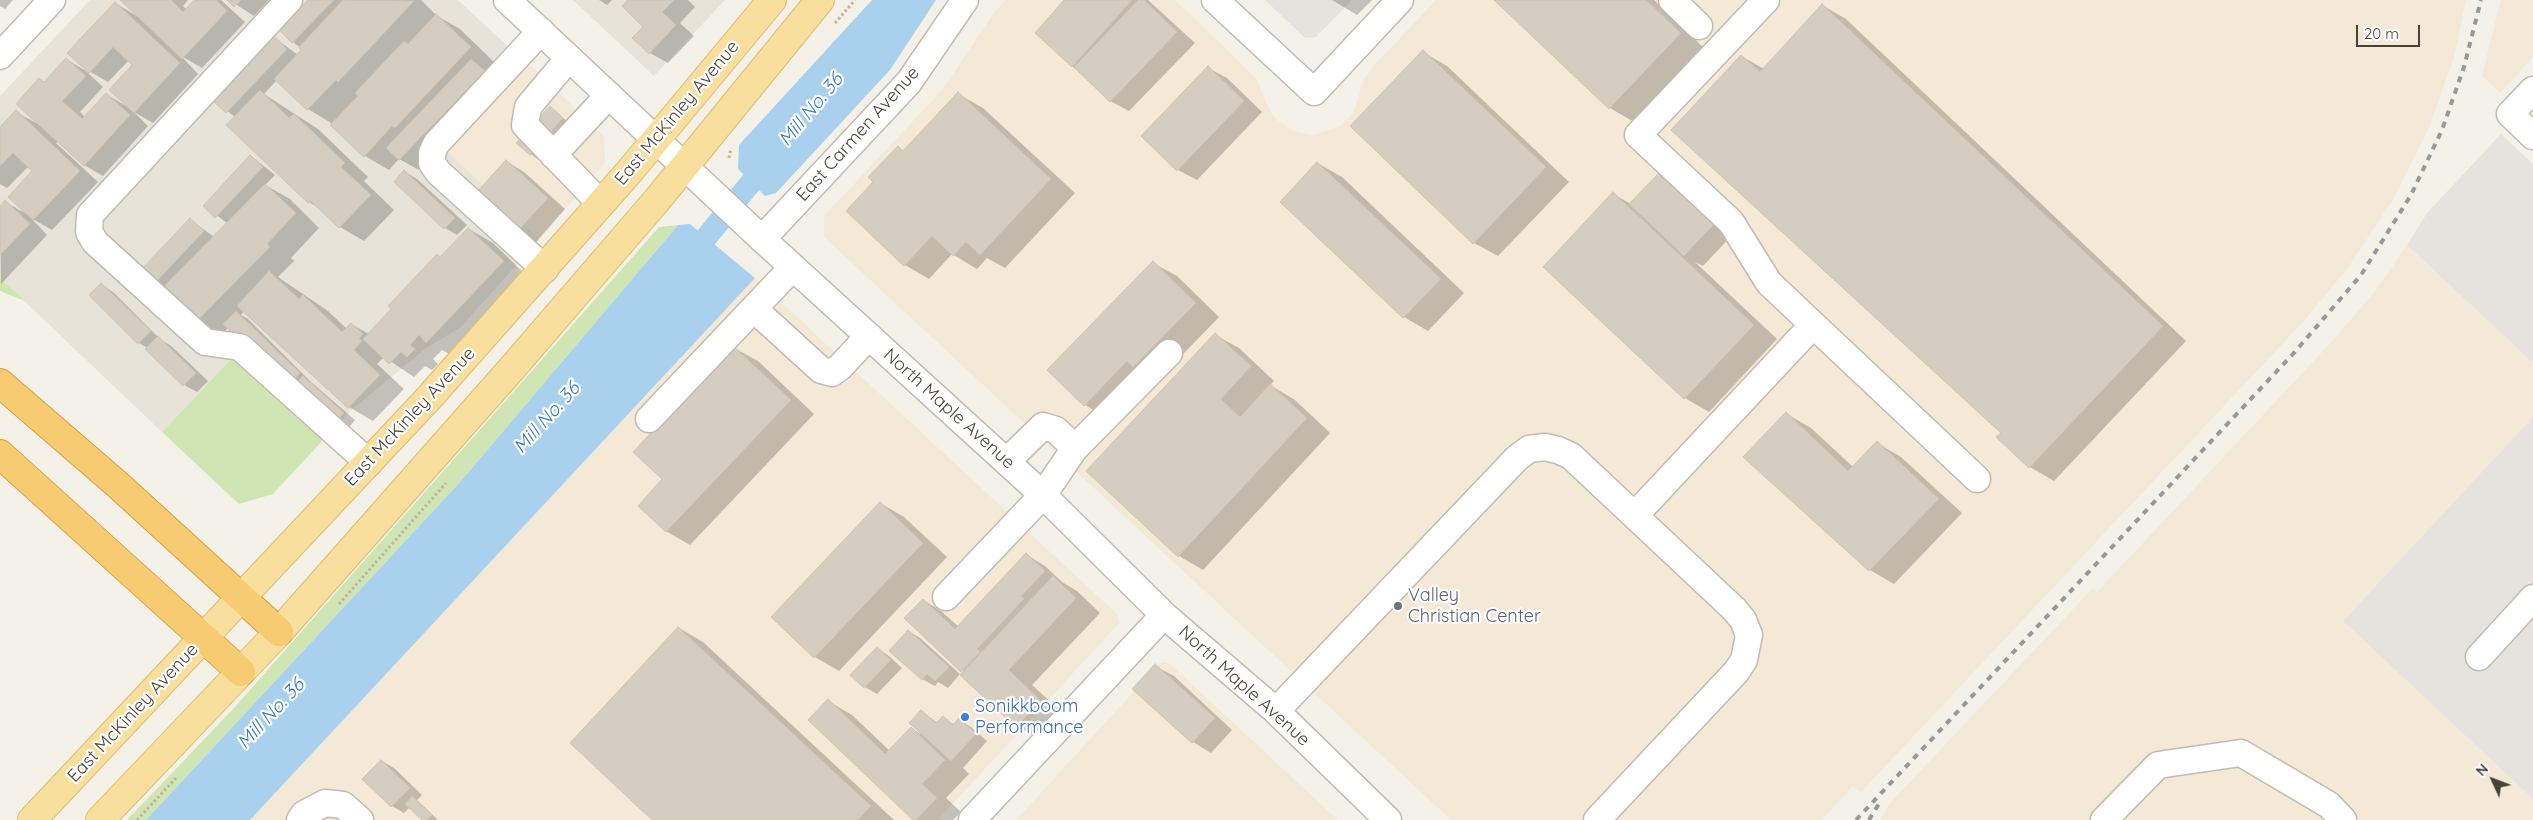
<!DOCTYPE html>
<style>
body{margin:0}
#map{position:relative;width:2533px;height:820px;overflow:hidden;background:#f4f1e9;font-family:Quicksand,sans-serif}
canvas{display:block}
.north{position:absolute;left:2468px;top:755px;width:50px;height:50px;-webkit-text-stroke:4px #fff;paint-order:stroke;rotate:313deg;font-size:14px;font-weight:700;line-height:20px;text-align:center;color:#474138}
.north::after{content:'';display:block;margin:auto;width:18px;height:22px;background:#474138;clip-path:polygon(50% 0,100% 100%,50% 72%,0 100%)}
.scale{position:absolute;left:2356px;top:25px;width:64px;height:22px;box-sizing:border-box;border:2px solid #474138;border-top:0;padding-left:6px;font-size:15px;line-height:18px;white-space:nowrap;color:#474138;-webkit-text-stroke:4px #fff;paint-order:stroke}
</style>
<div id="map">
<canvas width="2533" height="820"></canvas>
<div class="north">N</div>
<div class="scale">20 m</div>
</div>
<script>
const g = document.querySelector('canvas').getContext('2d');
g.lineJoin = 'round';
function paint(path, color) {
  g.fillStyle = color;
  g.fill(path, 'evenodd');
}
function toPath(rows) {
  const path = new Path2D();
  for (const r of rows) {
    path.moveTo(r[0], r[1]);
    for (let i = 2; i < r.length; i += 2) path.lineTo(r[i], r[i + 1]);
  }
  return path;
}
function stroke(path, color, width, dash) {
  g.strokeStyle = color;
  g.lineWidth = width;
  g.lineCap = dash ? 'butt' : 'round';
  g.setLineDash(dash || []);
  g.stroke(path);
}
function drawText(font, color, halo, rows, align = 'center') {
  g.font = font + ' Quicksand,sans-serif';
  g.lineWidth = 4.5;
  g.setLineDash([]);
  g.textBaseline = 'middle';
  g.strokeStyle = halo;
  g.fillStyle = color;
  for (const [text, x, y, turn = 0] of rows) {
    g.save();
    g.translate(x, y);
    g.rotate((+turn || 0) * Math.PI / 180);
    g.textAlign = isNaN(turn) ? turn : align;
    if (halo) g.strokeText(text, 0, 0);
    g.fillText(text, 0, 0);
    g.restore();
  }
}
const residential = toPath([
 [90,0,458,0,529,66,448,152,540,239,461,327,425,349,349,412,324,439,235,355,162,432,0,278,0,96],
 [573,0,725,0,654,76]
]);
const commercial = toPath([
 [1006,0,1175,0,1256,78,1270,111,1277,120,1293,131,1313,135,1339,127,1351,115,1357,103,1363,81,1372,68,1436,0,2466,0,2454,57,2429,127,2392,201,2347,269,2302,323,1861,792,1853,786,1821,820,1451,820,824,237,824,216,943,89,995,11],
 [2501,0,2533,0,2533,57,2500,93,2482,76],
 [530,65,604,136,605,162,540,239,448,152],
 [2407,245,2533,363,2533,417,2343,621,2533,799,2533,820,1880,820,1890,803,2093,588,2097,592,2337,336,2377,289],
 [755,278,1117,614,1119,623,938,820,250,820],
 [1164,662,1170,664,1338,820,1016,820,1159,664]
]);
const industrial = toPath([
 [1265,0,1352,0,1316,37,1305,38],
 [2501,134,2533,164,2533,363,2407,245,2427,213],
 [2533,417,2533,799,2343,621]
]);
const green = toPath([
 [678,225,461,481,146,820,127,820,234,708,659,227],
 [0,278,25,301,0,291],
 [235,355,324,439,273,494,239,504,162,432]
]);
const water = toPath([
 [872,0,936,0,890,70,776,193,765,196,738,169,739,145],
 [690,224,755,278,250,820,146,820,461,481,678,225]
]);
const shadow = toPath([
 [0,0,13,0,5,9,0,6],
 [122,0,188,0,183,6,187,10,196,0,221,0,245,22,202,68,181,56,198,74,153,123,134,112,148,126,103,176,84,165,58,141,56,143,98,182,52,230,31,218,47,235,1,284,0,208,5,202,27,214,34,171,29,166,7,188,0,184,0,129,16,112,38,124,45,83,66,59,86,71,103,87,80,112,85,117,106,94,126,106,134,65,129,60,108,82,89,71,115,3,137,16],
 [229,0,269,0,254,16],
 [310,0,421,0,437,16,460,29,494,62,487,69,502,82,419,170,399,159,389,170,365,156,333,124,308,109,277,80,264,94,318,129,368,177,364,181,394,210,364,241,340,227,322,210,309,202,235,117,215,101,275,38,298,55,303,50,293,42],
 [599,0,612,0,607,5],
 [629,0,688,0,695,7,680,23,694,36,668,63,650,53,645,27],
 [1066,0,1148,0,1195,43,1129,111,1110,101,1072,66],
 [1332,0,1372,0,1357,15],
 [1496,0,1654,0,1704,48,1634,122,1610,108],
 [1822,5,1846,19,2186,341,2054,481,2030,467,1998,437,2003,433,1741,56,1764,69],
 [1423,52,1447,66,1569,182,1498,256,1474,243],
 [1208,68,1227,78,1262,112,1197,180,1178,170],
 [958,94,983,108,1075,193,1005,268,987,258,977,269,952,254,929,279,905,265,875,182,898,148,904,152],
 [550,107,568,122,536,158,531,154],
 [251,156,275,175,265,185,290,199,319,228,291,258,294,261,278,277,328,311,347,329,351,324,369,334,469,229,493,243,527,276,451,355,442,350,433,359,438,364,432,370,425,366,414,377,384,357,377,364,404,389,373,421,349,407,244,311,241,315,248,319,311,382,355,420,345,432,229,327,216,339,165,287,156,282,191,220,214,237,228,224,205,206],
 [506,161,524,172,565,209,536,242,517,231],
 [1317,163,1342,177,1464,293,1428,331,1404,317,1281,201],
 [405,172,417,179,467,225,457,235,445,228,395,182],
 [1662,172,1734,233,1703,266,1695,262,1777,339,1709,412,1685,398,1613,194,1631,204],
 [1153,263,1177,276,1219,317,1158,380,1109,419,1085,405,1049,370],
 [101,284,113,292,161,340,170,345,208,381,197,392,184,385,148,348,139,343],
 [1215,335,1239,348,1274,381,1270,385,1295,400,1330,433,1203,570,1179,556],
 [734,348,758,361,814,414,690,545,666,531,664,479],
 [1787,414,1811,428,1853,467,1877,443,1901,457,1962,513,1894,584,1870,570,1744,457],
 [880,503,904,517,947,557,839,671,815,657,773,617],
 [1027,555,1045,566,1062,582,1077,591,1100,613,1032,685,1065,715,1041,740,1017,726,962,675,964,672,923,600,941,611,959,627],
 [679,628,703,642,894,820,654,820],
 [908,631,920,638,960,674,948,688,938,682,935,686,922,679],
 [877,648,889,656,902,668,877,694,865,687],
 [1155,666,1174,676,1232,730,1211,753,1193,742],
 [828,701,852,715,890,751,911,728,920,734,921,711,938,723,943,718,955,725,959,720,971,727,987,741,963,768,969,774,946,798,961,812,953,820,915,820],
 [382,761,394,768,422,795,417,800,437,819,436,820,423,820,410,807,404,813,392,806]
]);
const canal = toPath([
 [687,261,771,158]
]);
const building = toPath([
 [120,0,171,0,183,12,194,0,216,0,227,11,182,59,120,0],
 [227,0,241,0,234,7,227,0],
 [308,0,334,0,292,43,279,30,308,0],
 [343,0,414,1,338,82,336,80,307,110,274,79,301,50,299,47,343,0],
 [628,0,674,0,662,12,676,25,649,54,632,38,643,27,622,6,628,0],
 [1064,0,1132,0,1072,67,1035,33,1064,0],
 [1138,0,1144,0,1177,32,1110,102,1074,67,1138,0],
 [1494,0,1646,0,1681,33,1609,109,1494,0],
 [115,2,180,63,134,113,109,90,132,65,113,47,89,73,67,53,115,2],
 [1822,4,2163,326,2029,468,1996,437,2001,433,1671,130,1741,55,1760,72,1822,4],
 [436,14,471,47,395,128,392,126,364,157,330,125,358,96,355,93,404,41,408,44,436,14],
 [274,36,287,49,226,113,213,101,274,36],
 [1423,50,1546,167,1473,244,1350,126,1423,50],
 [66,58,86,76,62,101,82,119,106,93,130,115,84,166,16,104,39,78,44,82,66,58],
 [471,59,485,71,399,160,386,148,471,59],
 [1208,66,1244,101,1177,171,1141,136,1208,66],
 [260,90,289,118,294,114,345,163,341,167,371,195,339,228,311,201,308,203,226,125,260,90],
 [958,92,1051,179,980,255,966,242,953,256,932,236,904,266,846,211,873,182,868,177,898,146,903,151,958,92],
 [550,106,563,118,530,155,516,143,550,106],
 [16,110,80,171,33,220,8,197,32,171,13,153,0,166,0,127,16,110],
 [250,155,263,167,215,218,203,206,250,155],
 [506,160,548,198,517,232,475,194,506,160],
 [1317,162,1441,279,1403,318,1280,202,1317,162],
 [404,170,455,218,444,229,394,182,404,170],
 [1662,170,1716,222,1684,256,1629,204,1662,170],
 [265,184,296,213,267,244,270,247,192,326,157,293,265,184],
 [1613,192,1754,325,1684,399,1543,267,1613,192],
 [5,200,30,224,0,255,0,206,5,200],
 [190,218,204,231,155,283,141,270,190,218],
 [468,228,504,261,426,343,419,335,410,345,415,349,407,357,401,352,389,364,363,339,391,309,388,306,437,254,440,257,468,228],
 [1153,261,1196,303,1133,367,1127,361,1084,406,1047,370,1153,261],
 [269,271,299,299,303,295,342,332,351,323,363,334,359,338,362,341,354,350,380,375,348,408,237,306,269,271],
 [101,283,151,331,138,344,89,295,101,283],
 [236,311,300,373,288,386,223,324,236,311],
 [1215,333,1251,366,1221,399,1240,417,1270,384,1307,418,1178,557,1086,471,1215,333],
 [158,336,196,373,183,386,145,349,158,336],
 [733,346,791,400,666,532,638,506,662,479,633,452,733,346],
 [303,376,344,413,332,426,291,389,303,376],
 [1786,412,1848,471,1877,441,1939,499,1869,571,1743,457,1786,412],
 [880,502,923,543,814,658,771,617,880,502],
 [1026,553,1045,571,1021,596,1024,599,977,649,980,652,961,672,904,618,923,599,955,629,1026,553],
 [1053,576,1076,598,1009,670,1041,701,1016,727,960,675,1053,576],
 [678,627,871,806,858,820,652,820,570,743,678,627],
 [908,630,949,667,935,681,927,674,922,680,889,651,908,630],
 [877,647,891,660,864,688,850,675,877,647],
 [1155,664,1215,718,1192,743,1132,689,1155,664],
 [828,699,885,754,911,727,945,760,922,784,937,798,916,820,913,820,808,720,828,699],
 [921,710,936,723,943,716,953,725,959,718,976,734,951,761,909,723,921,710],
 [381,760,410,788,391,807,362,779,381,760],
 [412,796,432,815,427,820,422,820,405,804,412,796]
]);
const path = toPath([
 [835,23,855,0],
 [729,158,731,148],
 [339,604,446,483],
 [137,820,176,778]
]);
const minor = toPath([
 [289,0,90,215,89,232,95,242,205,342,240,347,369,463],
 [507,0,762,239,1043,495,1164,615,1276,711,1388,820],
 [1215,0,1314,92,1400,0],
 [1672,0,1699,26],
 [1766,0,1638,135,1731,222,1769,283,1977,479],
 [541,31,436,144,432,153,432,163,438,172,545,269],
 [0,56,52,0],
 [569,58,528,107,525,125,601,204],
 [2533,90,2510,114,2533,136],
 [553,155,609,95],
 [762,239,909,82,965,0],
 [754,309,821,370,832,373,840,367,869,336],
 [649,419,793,267],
 [1007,461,1043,426,1056,430,1075,448],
 [1635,515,1813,325],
 [946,597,1043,495,1075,448,1169,353],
 [2479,657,2533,598],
 [1276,711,1517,458,1529,449,1545,447,1558,450,1571,456,1734,609,1743,620,1749,635,1744,660,1736,672,1597,820],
 [300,820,304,814,325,803,343,805,360,820],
 [972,820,1164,615],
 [2104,820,2158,765,2241,753,2329,805,2343,820]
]);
const major = toPath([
 [32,820,427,400,629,172,772,0],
 [100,820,279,632,514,366,657,200,820,0]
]);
const highway = toPath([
 [0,383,118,485,279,632],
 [0,454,241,672]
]);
const rail = toPath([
 [1856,820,2293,354,2361,275,2411,195,2442,130,2464,67,2481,0],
 [1869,820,1880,802]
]);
const markers = [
 [1398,606,5,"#6b7280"],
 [965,717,5,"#3f7fe0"]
];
const streetNames = [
 ["East McKinley Avenue",677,113,-50],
 ["East Carmen Avenue",858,134,-48],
 ["North Maple Avenue",949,409,42],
 ["East McKinley Avenue",410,417,-47],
 ["North Maple Avenue",1244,686,42],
 ["East McKinley Avenue",133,713,-47]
];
const worshipNames = [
 ["Valley",1408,596],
 ["Christian Center",1408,617]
];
const shopNames = [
 ["Sonikkboom",975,707],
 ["Performance",975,728]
];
const waterNames = [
 ["Mill No. 36",811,110,-50],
 ["Mill No. 36",547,418,-48],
 ["Mill No. 36",271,714,-47]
];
paint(residential, '#e7e3d8');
paint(commercial, '#f4e8d6');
paint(industrial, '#e6e3de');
paint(green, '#cfe6b4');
paint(water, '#a9d1ed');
paint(shadow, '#0003');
stroke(canal, '#a9d1ed', 22);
paint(building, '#d5cdbf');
stroke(building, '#cfc4b3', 1);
stroke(minor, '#c2bbaf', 29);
stroke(major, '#debd6d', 30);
stroke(highway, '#d6a041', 30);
stroke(path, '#c0b49e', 3, [2.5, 2.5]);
stroke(minor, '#fff', 26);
stroke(major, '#f9df9d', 28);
stroke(highway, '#f7cb71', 28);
stroke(rail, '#989898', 4, [6, 6]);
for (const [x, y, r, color] of markers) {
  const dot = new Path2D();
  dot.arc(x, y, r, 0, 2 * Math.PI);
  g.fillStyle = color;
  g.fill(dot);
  stroke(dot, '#fff', 2);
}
drawText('18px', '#474138', '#fff', streetNames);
drawText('18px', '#5b616d', '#fff', worshipNames, 'left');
drawText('18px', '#366cbe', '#fff', shopNames, 'left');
drawText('italic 19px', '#357baf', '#fff', waterNames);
</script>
